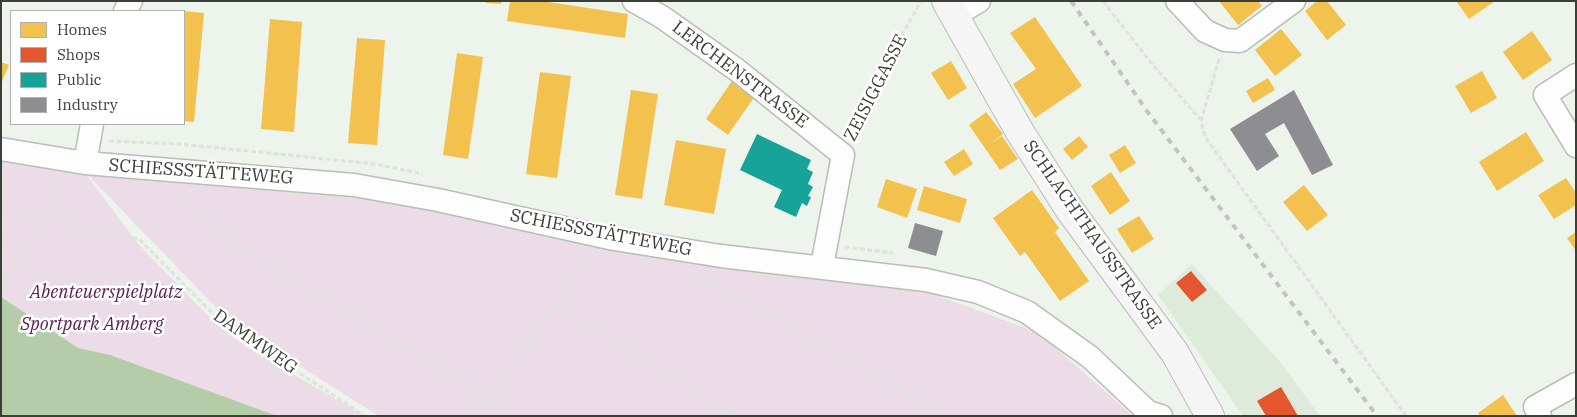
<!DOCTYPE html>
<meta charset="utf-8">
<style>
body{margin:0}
#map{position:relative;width:1577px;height:417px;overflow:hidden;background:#edf4eb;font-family:"IBM Plex Serif",serif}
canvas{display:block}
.frame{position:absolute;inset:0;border:2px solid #3a3f38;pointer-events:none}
.legend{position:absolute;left:10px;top:10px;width:175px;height:115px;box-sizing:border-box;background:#fff;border:1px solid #b0b2af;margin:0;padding:6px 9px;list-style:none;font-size:15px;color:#3a3f38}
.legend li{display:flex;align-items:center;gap:10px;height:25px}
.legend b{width:25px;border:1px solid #b0b2af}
</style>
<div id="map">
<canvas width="1577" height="417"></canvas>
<div class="frame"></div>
<ul class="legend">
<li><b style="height:14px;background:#f2c14e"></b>Homes</li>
<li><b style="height:14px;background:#e4572e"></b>Shops</li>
<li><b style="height:14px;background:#17a398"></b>Public</li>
<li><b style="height:14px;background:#8d8d92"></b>Industry</li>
</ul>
</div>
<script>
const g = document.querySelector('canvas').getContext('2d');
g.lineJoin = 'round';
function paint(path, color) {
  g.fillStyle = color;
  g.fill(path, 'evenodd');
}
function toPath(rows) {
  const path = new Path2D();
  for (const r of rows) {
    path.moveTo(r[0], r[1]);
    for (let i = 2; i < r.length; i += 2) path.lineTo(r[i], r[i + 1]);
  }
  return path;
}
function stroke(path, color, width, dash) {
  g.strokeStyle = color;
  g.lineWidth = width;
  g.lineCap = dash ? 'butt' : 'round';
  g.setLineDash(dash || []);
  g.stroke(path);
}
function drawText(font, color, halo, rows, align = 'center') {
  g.font = font + ' "IBM Plex Serif",serif';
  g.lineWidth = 5;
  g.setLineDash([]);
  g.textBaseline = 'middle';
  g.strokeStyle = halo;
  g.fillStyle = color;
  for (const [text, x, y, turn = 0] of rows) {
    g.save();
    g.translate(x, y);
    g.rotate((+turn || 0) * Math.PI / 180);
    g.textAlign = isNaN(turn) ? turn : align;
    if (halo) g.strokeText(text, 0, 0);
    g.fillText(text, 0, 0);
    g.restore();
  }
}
const built = toPath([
 [1192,264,1281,363,1320,416,1243,416,1158,295]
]);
const green = toPath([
 [1,156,85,173,139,245,216,324,248,348,365,416,1,416],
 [88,175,382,200,685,263,923,290,1039,333,1133,416,379,416,231,323]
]);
const water = toPath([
 [1,297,78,348,110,355,277,416,1,416]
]);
const homes = toPath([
 [486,1,501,1,501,4,486,3],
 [510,1,542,1,628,14,625,38,507,21],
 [1219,1,1258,1,1262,6,1238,25],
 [1317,1,1327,1,1346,25,1327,40,1305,11],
 [1456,1,1495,1,1469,19],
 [184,11,204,13,194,122,184,121],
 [1035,17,1082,86,1035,118,1013,84,1036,69,1010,33],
 [270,19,302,22,294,132,261,129],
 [1281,29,1302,55,1275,76,1255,50],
 [1532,31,1552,60,1523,80,1503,52],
 [357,38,385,40,377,145,348,143],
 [457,53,483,57,468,159,443,155],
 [951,61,967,88,948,100,931,73],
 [1,62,9,65,1,84],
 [1482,71,1497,98,1471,113,1455,86],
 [540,72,571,76,557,178,526,174],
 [1268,78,1275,90,1253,103,1246,91],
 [732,81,755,96,728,135,706,119],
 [631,90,658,94,642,199,615,195],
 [986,112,1003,134,991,143,1002,136,1018,159,1000,170,969,125],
 [1526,132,1544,161,1497,191,1479,162],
 [1079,136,1088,147,1072,160,1063,149],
 [676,140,726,149,714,214,664,205],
 [1125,145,1136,163,1120,173,1109,155],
 [964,149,973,164,954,176,944,162],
 [1111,172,1130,201,1110,215,1091,186],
 [1566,178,1576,193,1576,205,1554,219,1538,195],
 [886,179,917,189,907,218,877,207],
 [1304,185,1328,215,1307,231,1283,202],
 [924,186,967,199,960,223,917,210],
 [1032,190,1059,228,1055,232,1089,281,1060,301,1025,252,1020,256,993,218],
 [1139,216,1154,239,1132,253,1117,229],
 [1576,232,1576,251,1567,238],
 [1503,395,1517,416,1480,416,1478,413]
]);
const shops = toPath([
 [1191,271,1207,290,1192,302,1176,283],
 [1281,387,1298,416,1266,416,1257,401]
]);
const public = toPath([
 [757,134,811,160,807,169,813,172,808,184,813,187,808,196,811,197,807,206,802,203,796,217,774,207,782,190,740,170]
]);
const industry = toPath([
 [1294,90,1333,165,1312,175,1284,123,1265,134,1279,156,1257,171,1230,129],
 [915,223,943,231,936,256,908,248]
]);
const path = toPath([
 [1103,1,1148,59,1201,120],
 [1219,59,1201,121,1205,137,1406,416],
 [851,136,874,84,921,1],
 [109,141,179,144,376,164,423,174],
 [178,192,234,244,491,398],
 [1,208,47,214,74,223,139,239,220,321,365,416],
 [74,223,76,228],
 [1,240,23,251],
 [845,247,893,253],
 [692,274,761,308,944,416],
 [1,290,47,214,58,179],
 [555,304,735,416],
 [487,401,513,416],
 [463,416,466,412,492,398,589,253]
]);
const minor = toPath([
 [634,1,662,17,737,70,843,155,822,266],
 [1177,1,1205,31,1225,40,1240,41,1294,1],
 [125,11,131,1],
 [954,16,979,1],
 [1576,75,1545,95,1576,146],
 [1,149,85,163,354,185,438,200,614,239,721,256,926,280,978,292,1027,312,1090,357,1148,412,1161,416],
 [85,163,92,124],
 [1540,416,1535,407,1576,384]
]);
const secondary = toPath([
 [946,1,1020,132,1069,209,1175,353,1210,416]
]);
const rail = toPath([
 [1071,1,1147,111,1377,416]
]);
const streetNames = [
 ["LERCHENSTRASSE",740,75,37],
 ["ZEISIGGASSE",876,88,-63],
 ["SCHIESSSTÄTTEWEG",201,172,4],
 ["SCHIESSSTÄTTEWEG",601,233,11],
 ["SCHLACHTHAUSSTRASSE",1092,235,55],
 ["DAMMWEG",255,342,35]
];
const parkNames = [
 ["Abenteuerspielplatz",106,293],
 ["Sportpark Amberg",92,325]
];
paint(built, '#dfebda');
paint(green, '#ecdce7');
paint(water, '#b4cda8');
paint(homes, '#f2c14e');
paint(shops, '#e4572e');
paint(public, '#17a398');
paint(industry, '#8d8d92');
stroke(minor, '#b8beb6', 25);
stroke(secondary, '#b8beb6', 30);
stroke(path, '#e0e2e0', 3, [5, 2.5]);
stroke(minor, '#fcfdfc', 22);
stroke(secondary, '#f6f5f6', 28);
stroke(rail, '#c2c4c1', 4, [6, 6]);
drawText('18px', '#3a3f38', '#fff', streetNames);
drawText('italic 18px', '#5a2050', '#fff', parkNames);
</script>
